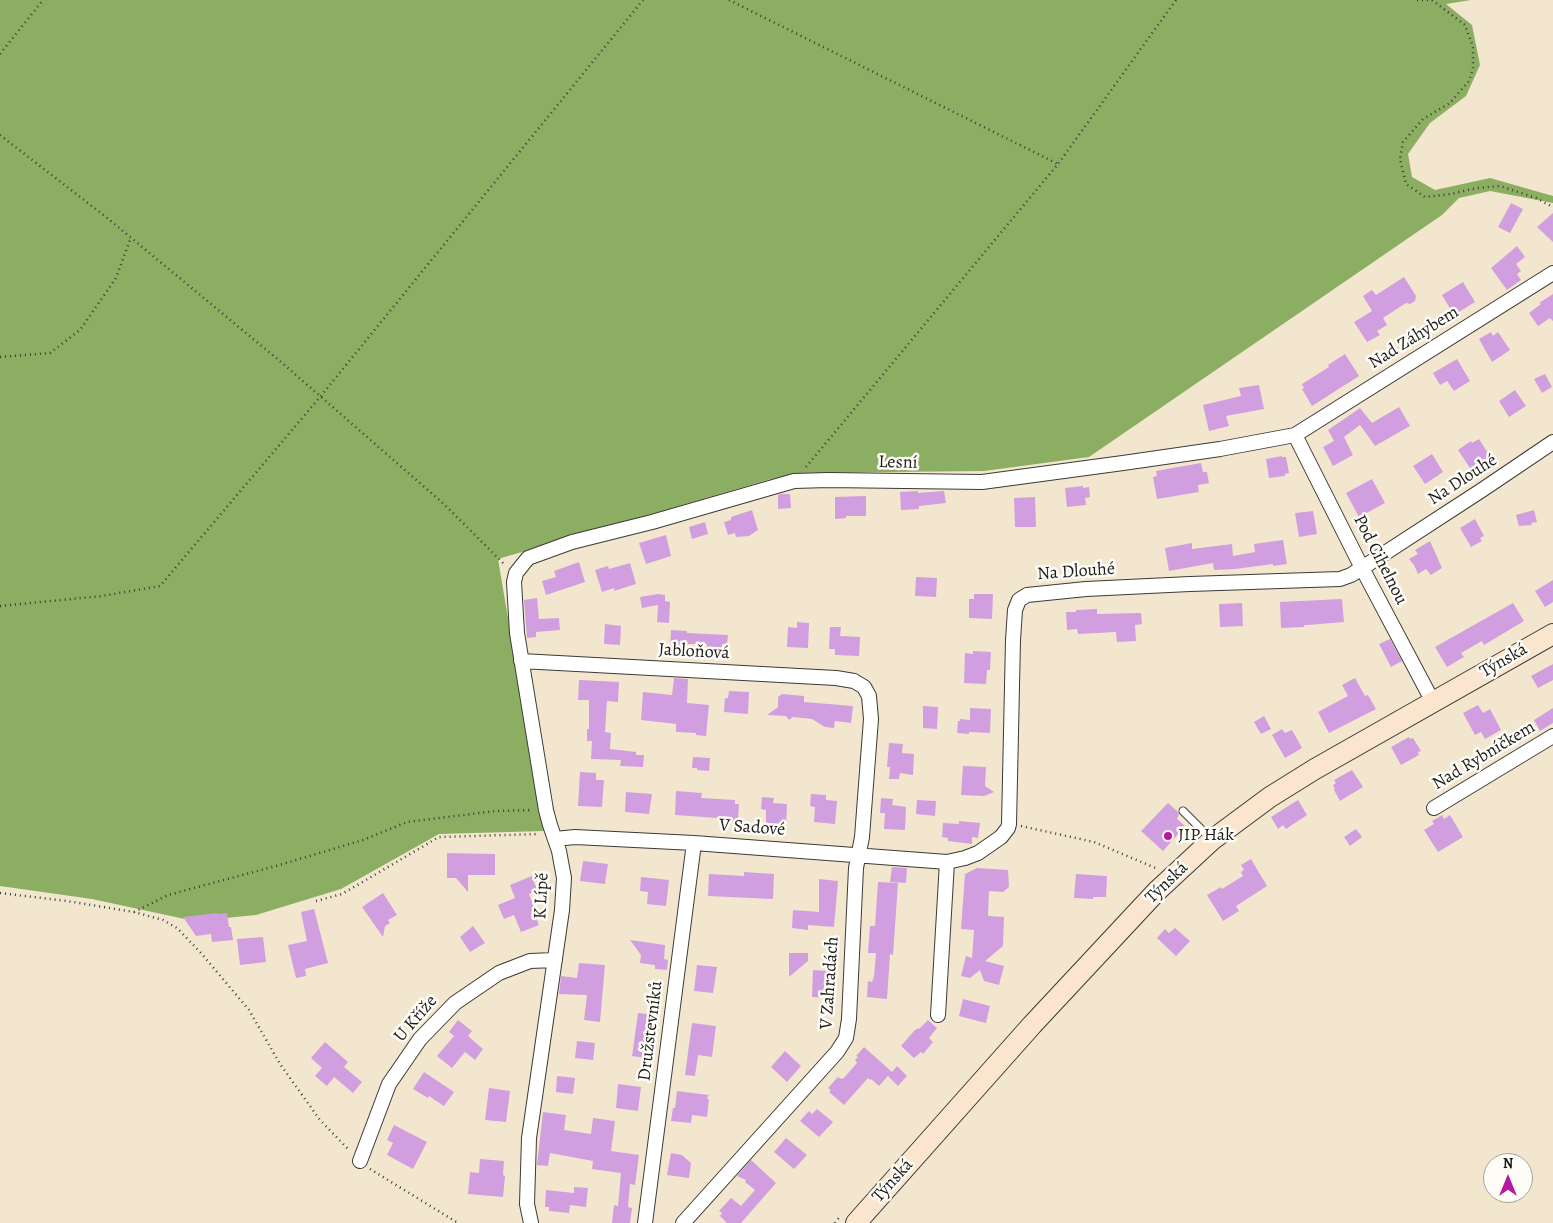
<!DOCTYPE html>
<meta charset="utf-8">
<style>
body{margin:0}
#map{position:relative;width:1553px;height:1223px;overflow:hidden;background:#f2e7ce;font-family:Alegreya,serif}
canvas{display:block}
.north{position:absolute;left:1483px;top:1153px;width:50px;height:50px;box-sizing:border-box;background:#fdfcf7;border:1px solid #a3a29f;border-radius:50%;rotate:0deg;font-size:14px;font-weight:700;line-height:20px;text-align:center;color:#1c1c1c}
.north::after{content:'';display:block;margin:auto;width:18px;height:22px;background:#b5179e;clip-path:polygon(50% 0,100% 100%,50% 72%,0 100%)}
</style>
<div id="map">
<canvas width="1553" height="1223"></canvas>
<div class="north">N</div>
</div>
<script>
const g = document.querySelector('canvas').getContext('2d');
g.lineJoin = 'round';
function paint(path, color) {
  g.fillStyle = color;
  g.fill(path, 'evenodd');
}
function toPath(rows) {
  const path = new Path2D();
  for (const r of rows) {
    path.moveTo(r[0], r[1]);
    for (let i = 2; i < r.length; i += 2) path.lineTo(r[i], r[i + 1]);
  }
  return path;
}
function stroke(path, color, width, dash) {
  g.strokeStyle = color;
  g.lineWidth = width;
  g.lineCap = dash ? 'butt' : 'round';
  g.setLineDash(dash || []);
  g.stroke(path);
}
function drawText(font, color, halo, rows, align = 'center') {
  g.font = font + ' Alegreya,serif';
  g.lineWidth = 5;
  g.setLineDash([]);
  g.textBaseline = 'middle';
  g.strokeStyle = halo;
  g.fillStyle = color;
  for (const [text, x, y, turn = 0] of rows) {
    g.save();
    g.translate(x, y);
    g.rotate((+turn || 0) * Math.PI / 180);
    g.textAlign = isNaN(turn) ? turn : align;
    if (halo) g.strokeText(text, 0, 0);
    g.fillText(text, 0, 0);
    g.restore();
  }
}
const forest = toPath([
 [0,0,1471,0,1446,4,1472,25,1480,65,1466,96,1430,123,1408,154,1412,177,1435,190,1490,178,1553,196,1553,203,1490,191,1459,198,1442,215,1089,457,984,471,801,473,771,479,498,559,544,831,439,834,341,889,256,915,194,921,92,899,0,886]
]);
const building = toPath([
 [1511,203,1523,209,1510,233,1498,227],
 [1553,213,1553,242,1537,227],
 [1517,246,1525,257,1516,264,1521,271,1517,274,1521,280,1507,290,1491,268],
 [1404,277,1416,296,1415,301,1410,304,1406,303,1383,318,1387,325,1377,331,1380,335,1367,342,1354,322,1372,311,1363,296,1372,290,1376,295],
 [1463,282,1475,302,1454,315,1442,295],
 [1553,294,1553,321,1550,318,1538,326,1529,313,1541,304,1539,303],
 [1491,332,1493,336,1498,332,1510,350,1492,362,1479,339],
 [1345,354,1359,376,1312,406,1302,389,1304,388,1302,384,1329,367,1328,365],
 [1457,359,1470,381,1454,391,1447,381,1440,385,1433,373],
 [1545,374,1552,387,1542,393,1534,379],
 [1259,385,1264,409,1226,416,1229,426,1209,431,1203,405,1241,396,1239,388],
 [1515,390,1526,406,1509,417,1499,401],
 [1399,407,1410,426,1375,446,1360,425,1344,437,1353,455,1333,466,1323,447,1334,441,1328,430,1360,408,1372,423],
 [1479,439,1491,458,1472,471,1458,450,1471,441,1472,443],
 [1432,454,1443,472,1425,484,1413,466],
 [1282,456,1282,457,1286,457,1289,473,1285,474,1285,476,1269,478,1266,459],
 [1201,463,1203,472,1207,472,1209,483,1198,485,1199,492,1157,499,1153,477,1157,476,1156,471],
 [1372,479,1385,503,1359,517,1346,493],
 [1083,486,1083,488,1089,487,1090,497,1085,498,1086,505,1067,507,1065,488],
 [918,491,918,493,944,491,946,503,919,506,919,509,901,510,900,492],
 [780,494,790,494,791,508,778,509,778,495],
 [866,496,866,516,846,516,846,518,835,519,835,497],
 [1035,497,1036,527,1015,527,1014,498],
 [752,510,758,530,749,536,736,537,735,533,728,535,724,522,731,520,731,517],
 [1534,510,1537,522,1531,523,1532,525,1519,526,1516,515],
 [1313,511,1317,534,1299,537,1295,513],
 [1475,519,1484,536,1480,538,1482,541,1471,547,1460,528],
 [705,522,708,534,692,539,689,527],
 [666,535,671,556,646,564,639,543],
 [1283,540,1287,564,1273,566,1273,564,1235,569,1214,570,1213,563,1169,571,1165,548,1192,543,1192,549,1232,544,1233,556,1255,552,1254,544],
 [1430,541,1442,568,1431,575,1426,569,1418,574,1414,565,1409,559,1418,554,1415,550],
 [579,562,585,582,546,595,542,581,556,577,554,571],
 [630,563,636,584,614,591,614,588,602,592,595,570,608,566,609,569],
 [916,577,937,578,936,597,915,596],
 [1553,580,1553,602,1545,607,1535,591],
 [658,594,665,595,665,601,670,602,669,623,657,622,658,605,642,608,640,597],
 [974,594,993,594,992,619,969,618,969,599,974,599],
 [537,598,539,619,559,618,560,630,536,632,536,637,527,638,524,600],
 [1342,599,1344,622,1308,625,1304,625,1304,627,1281,628,1280,602],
 [1242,603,1243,626,1220,627,1219,604],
 [1513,603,1524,621,1484,645,1482,641,1461,653,1464,657,1447,667,1435,647],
 [1097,609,1097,614,1141,613,1142,624,1135,625,1136,641,1117,642,1116,632,1078,634,1077,629,1067,630,1066,612,1076,612,1076,610],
 [797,622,809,623,808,648,787,647,788,627,797,628],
 [605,624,621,626,620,645,604,644],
 [830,627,841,627,840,636,860,637,859,656,835,655,835,649,829,649],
 [671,630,687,631,687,633,728,635,727,644,722,644,722,649,707,648,707,644,686,644,686,652,670,651],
 [1390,639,1402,661,1391,667,1379,644],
 [973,651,991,652,990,670,987,670,986,684,964,683,965,653,973,654],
 [1553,664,1553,680,1538,688,1531,676],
 [674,678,688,679,687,703,709,705,706,736,696,735,696,733,676,732,676,724,641,720,643,692,672,695],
 [1355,678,1365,696,1368,695,1376,709,1329,733,1318,712,1348,696,1342,685],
 [579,680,619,682,618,702,607,701,605,732,611,733,610,749,636,752,636,755,644,755,643,767,620,766,621,760,591,759,592,741,587,741,587,729,589,729,589,700,578,700],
 [729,691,749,692,748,714,724,712,725,698,728,698],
 [782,694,804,696,804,702,853,706,851,723,835,721,834,728,825,727,812,719,793,717,789,720,786,716,767,715,778,707,778,697],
 [1478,705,1483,713,1490,709,1501,730,1485,739,1481,732,1475,735,1463,713],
 [923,706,938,707,937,729,923,728],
 [970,708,991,709,990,733,969,732,969,734,957,733,958,721,960,721,960,719,970,720],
 [1553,708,1553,723,1540,731,1534,720],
 [1264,716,1271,729,1261,734,1254,722],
 [1282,729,1285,733,1292,730,1302,748,1285,758,1272,735],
 [1409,737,1410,739,1413,738,1421,751,1418,752,1419,755,1401,765,1391,747],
 [889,743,903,744,902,753,914,754,913,775,900,773,899,779,889,779,890,767,887,767],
 [693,757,710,758,709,771,697,770,697,768,692,768],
 [963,766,986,767,985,786,994,792,984,796,961,795],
 [1352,770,1363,787,1340,801,1334,790,1335,789,1333,785,1336,783,1334,780],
 [580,772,596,773,596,780,604,780,602,807,578,806],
 [676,791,702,793,701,798,735,800,735,804,739,804,738,822,717,821,718,818,675,815],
 [626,792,652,794,649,814,625,812],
 [811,794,826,795,826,800,837,801,835,824,814,822,815,807,810,806],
 [762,797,774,798,773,803,787,804,786,825,766,824,766,810,761,809],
 [881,798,893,799,892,805,906,807,905,830,884,829,885,813,880,813],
 [917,800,936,801,935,816,916,814],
 [1298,800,1307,815,1286,829,1283,825,1278,829,1271,817],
 [1168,803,1178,812,1179,814,1177,819,1185,826,1163,851,1141,831],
 [1442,815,1444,819,1450,815,1463,837,1438,852,1424,830,1434,824,1432,821],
 [959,821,980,823,978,838,972,837,972,844,948,841,948,838,942,837,943,823,959,824],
 [1356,829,1362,837,1350,846,1344,837],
 [447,853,495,854,495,875,468,875,468,892,456,878,447,878],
 [1251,859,1267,886,1236,906,1239,911,1223,921,1207,895,1221,887,1222,889,1243,876,1241,872,1244,870,1241,865],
 [583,861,608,864,605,884,580,881],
 [892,867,907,868,906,883,890,882],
 [977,868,1008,870,1009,887,1003,892,989,891,988,916,1004,917,1003,946,985,961,1004,966,999,985,984,981,980,970,970,978,961,976,966,956,972,958,974,930,961,929,965,874],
 [744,872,774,874,773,899,708,896,709,874,744,876],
 [1076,874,1107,876,1106,897,1093,897,1093,899,1074,898],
 [532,876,537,890,529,894,534,907,532,908,539,925,521,932,514,915,504,919,498,905,515,898,510,885],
 [641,877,669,880,666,906,647,904,648,892,640,891],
 [819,879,838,881,834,927,808,925,808,930,792,928,793,910,819,912],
 [878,882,898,883,893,955,890,954,887,999,867,997,868,981,872,982,874,976,876,953,868,953,870,926,875,926],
 [383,893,397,915,388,920,390,923,385,926,383,937,362,907],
 [314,909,328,963,305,969,306,976,296,978,288,945,307,941,301,912],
 [217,913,217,914,227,913,229,927,231,927,233,940,212,942,211,934,196,936,183,917],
 [473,926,485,943,470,952,460,937],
 [1175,928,1190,941,1176,956,1157,938,1165,929,1169,933],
 [263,937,266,962,240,965,237,939],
 [630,940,665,945,664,959,668,960,667,970,655,969,655,965,640,963,641,955],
 [789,953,808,953,808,961,789,977],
 [579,963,605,965,600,1022,584,1020,587,995,559,994,561,976,577,978],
 [697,965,717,967,713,993,694,991],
 [813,970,827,971,827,975,833,975,832,998,812,997],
 [963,999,990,1006,986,1023,959,1016],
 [638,1013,657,1015,651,1059,632,1056],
 [458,1020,472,1031,468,1036,483,1049,475,1060,465,1052,452,1068,437,1056,454,1036,449,1032],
 [928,1020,937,1028,929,1038,933,1042,923,1054,921,1052,914,1058,901,1046,914,1031,918,1028,919,1029],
 [692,1023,716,1026,712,1057,698,1055,695,1076,685,1075],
 [577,1041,595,1043,593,1060,575,1058],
 [325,1042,348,1062,344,1067,362,1082,353,1093,334,1077,327,1086,315,1076,322,1068,311,1058],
 [864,1047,892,1072,897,1066,907,1076,898,1086,888,1076,879,1086,871,1079,870,1080,868,1078,844,1105,829,1092,831,1090,828,1088,838,1077,841,1079,842,1078,843,1079,857,1063,855,1060,858,1057,856,1056],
 [785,1051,801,1066,787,1082,771,1067],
 [424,1072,454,1092,444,1106,429,1096,428,1098,413,1089],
 [557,1076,575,1078,573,1094,556,1092],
 [618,1084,641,1087,638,1111,616,1108],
 [489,1088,510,1091,506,1122,485,1120],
 [677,1091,709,1095,707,1098,709,1100,707,1117,692,1115,691,1123,671,1121,673,1108,675,1108],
 [817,1109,833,1122,819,1137,800,1121,809,1111,812,1114],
 [543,1112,566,1115,564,1130,591,1134,593,1118,615,1121,611,1151,639,1155,635,1185,630,1184,628,1207,632,1208,630,1223,612,1223,614,1205,618,1206,621,1173,592,1169,593,1161,550,1153,548,1166,537,1165],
 [394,1125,427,1142,413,1169,387,1155,393,1143,387,1140],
 [786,1138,807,1155,794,1169,774,1152],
 [671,1153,682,1155,691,1163,689,1178,667,1175],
 [480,1159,504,1161,503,1175,505,1176,503,1197,468,1194,470,1172,479,1173],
 [751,1160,776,1183,741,1223,727,1223,720,1216,722,1213,719,1211,731,1198,741,1206,755,1190,745,1182,746,1180,737,1176],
 [574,1187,588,1188,586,1207,570,1205,569,1213,549,1211,549,1207,545,1207,546,1190,574,1193]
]);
const path = toPath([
 [729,0,1058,164],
 [1417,0,1435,0],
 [1432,0,1465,25,1473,47,1473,68,1469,81,1450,103,1423,119,1403,142,1400,159,1406,184,1425,197,1451,194,1477,188,1500,186,1536,198,1553,207],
 [0,54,43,0],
 [0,135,106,217,281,362,445,505,505,565],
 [0,357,50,353,80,330,116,278,131,237],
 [806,467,1058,164,1176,0],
 [0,606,102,596,160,586,320,397,643,0],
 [1021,826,1094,842,1158,869],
 [0,893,67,901,134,912,163,920,177,928,201,953,249,1010,280,1064,320,1120,349,1150],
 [316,901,342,894,439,837,539,834],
 [134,912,168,895,276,866,363,840,407,822,496,811,533,810],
 [370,1169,458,1223],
 [835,1223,840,1216]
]);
const lane = toPath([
 [1183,811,1210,838]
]);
const street = toPath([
 [1295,435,1362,568,1433,702],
 [521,661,836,678,854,681,864,687,869,696,871,719,862,837,856,868,849,1019,846,1038,837,1052,683,1223],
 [1434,808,1553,736],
 [555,839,575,837,694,843,947,862],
 [938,1015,947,862,965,858,978,853,1001,837,1008,828,1009,824,1013,640,1015,610,1019,600,1027,595,1086,589,1190,584,1340,579,1351,575,1362,568,1482,490,1553,442],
 [360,1161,389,1084,420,1039,455,1003,499,973,530,961,555,960],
 [531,1223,527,1204,529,1138,562,910,564,878,559,851,550,825,546,810,517,633,514,582,516,573,528,558,572,542,652,522,794,481,828,480,982,482,1123,463,1220,449,1295,435,1553,273],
 [645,1223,694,843]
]);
const secondary = toPath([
 [856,1223,1032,1025,1157,891,1212,840,1270,797,1315,769,1553,634]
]);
const markers = [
 [1168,836,5,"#b5179e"]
];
const streetNames = [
 ["Nad Záhybem",1414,338,-32],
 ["Lesní",898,463,1],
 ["Na Dlouhé",1463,480,-33],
 ["Pod Cihelnou",1380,560,63],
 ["Na Dlouhé",1076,572,-4],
 ["Jabloňová",694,652,3],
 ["Týnská",1504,661,-30],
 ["Nad Rybníčkem",1484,756,-31],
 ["V Sadové",752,828,4],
 ["Týnská",1167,883,-44],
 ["K Lípě",542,896,-87],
 ["V Zahradách",830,983,-86],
 ["U Kříže",416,1019,-49],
 ["Družstevníků",651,1031,-83],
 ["Týnská",893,1181,-48]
];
const poiNames = [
 ["JIP Hák",1178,836]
];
paint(forest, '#8cae62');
paint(building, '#d19fdf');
stroke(lane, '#3c3a37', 9);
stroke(street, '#3c3a37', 16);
stroke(secondary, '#3c3a37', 22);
stroke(path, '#3c3a37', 2.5, [1, 4]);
stroke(lane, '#fff', 7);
stroke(street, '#fff', 14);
stroke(secondary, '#fce5cf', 20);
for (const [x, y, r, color] of markers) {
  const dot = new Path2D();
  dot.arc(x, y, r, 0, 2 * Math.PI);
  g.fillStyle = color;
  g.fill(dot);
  stroke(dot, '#fdfcf7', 2);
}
drawText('18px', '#1c1c1c', '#fdfcf7', streetNames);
drawText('18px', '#1c1c1c', '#fdfcf7', poiNames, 'left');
</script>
